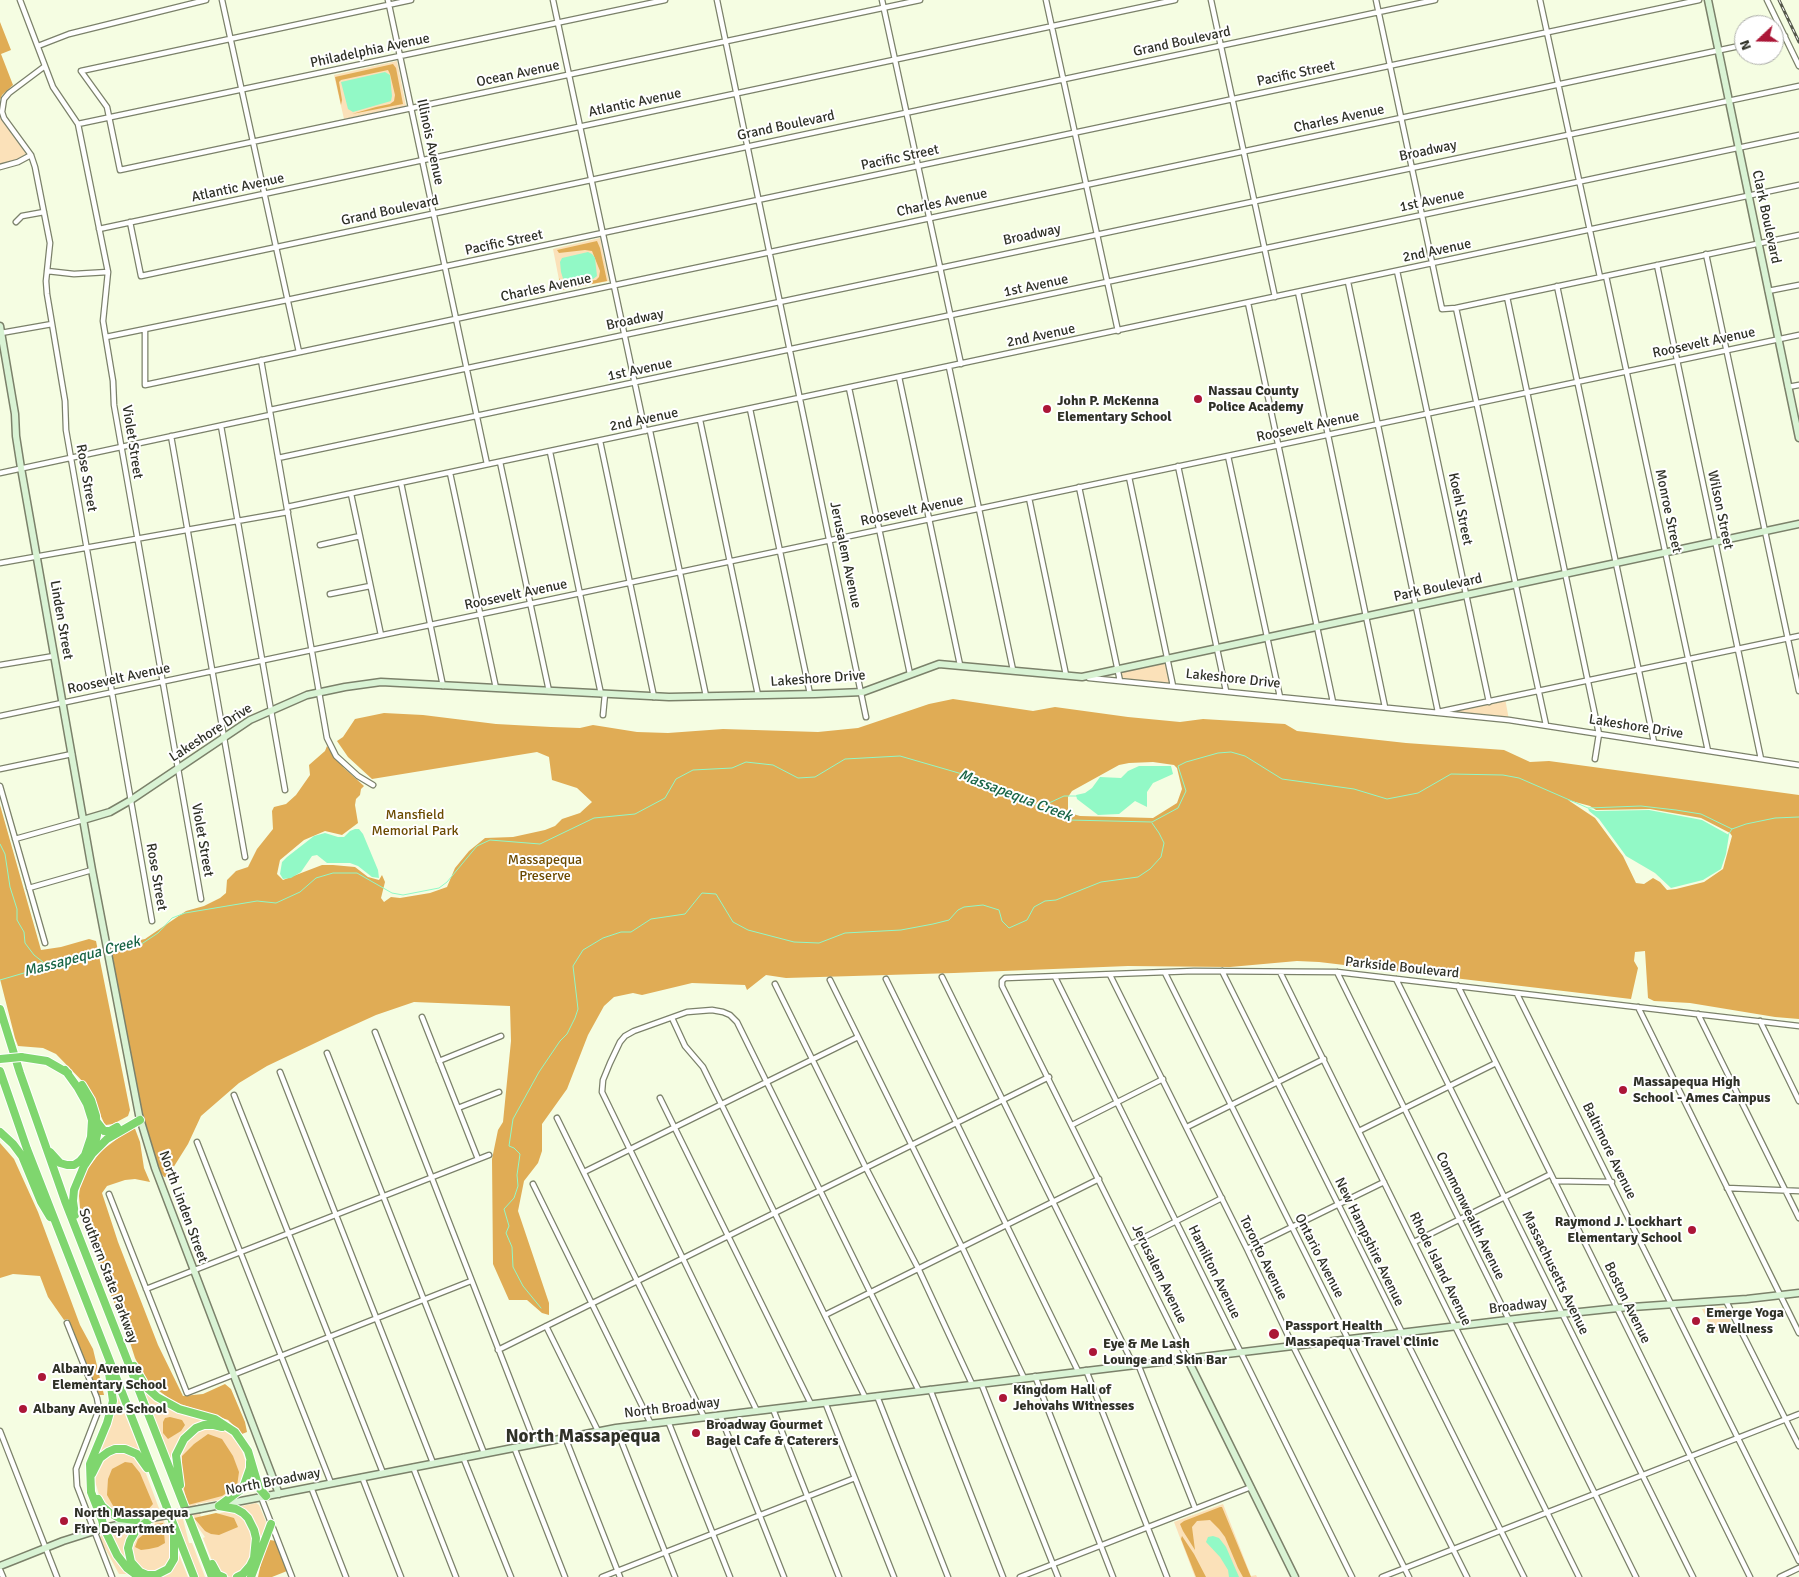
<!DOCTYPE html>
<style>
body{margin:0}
#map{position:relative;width:1799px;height:1577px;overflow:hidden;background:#f5fde2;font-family:Signika,sans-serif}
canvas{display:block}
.north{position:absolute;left:1734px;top:15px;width:50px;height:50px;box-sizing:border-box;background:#fff;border:1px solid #acada9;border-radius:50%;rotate:249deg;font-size:14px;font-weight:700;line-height:20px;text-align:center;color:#2f3127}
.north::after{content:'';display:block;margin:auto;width:18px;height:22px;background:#ab1637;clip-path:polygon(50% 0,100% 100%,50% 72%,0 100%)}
</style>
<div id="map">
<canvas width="1799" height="1577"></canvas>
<div class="north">N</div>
</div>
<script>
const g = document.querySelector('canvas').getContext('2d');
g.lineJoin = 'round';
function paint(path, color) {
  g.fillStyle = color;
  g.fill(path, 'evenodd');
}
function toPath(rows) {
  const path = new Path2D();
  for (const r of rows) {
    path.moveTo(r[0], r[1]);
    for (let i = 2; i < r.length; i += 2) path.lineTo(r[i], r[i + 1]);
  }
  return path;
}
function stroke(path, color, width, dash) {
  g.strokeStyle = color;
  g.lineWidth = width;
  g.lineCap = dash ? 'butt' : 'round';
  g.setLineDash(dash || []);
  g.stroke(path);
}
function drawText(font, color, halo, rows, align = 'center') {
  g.font = font + ' Signika,sans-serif';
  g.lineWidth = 4;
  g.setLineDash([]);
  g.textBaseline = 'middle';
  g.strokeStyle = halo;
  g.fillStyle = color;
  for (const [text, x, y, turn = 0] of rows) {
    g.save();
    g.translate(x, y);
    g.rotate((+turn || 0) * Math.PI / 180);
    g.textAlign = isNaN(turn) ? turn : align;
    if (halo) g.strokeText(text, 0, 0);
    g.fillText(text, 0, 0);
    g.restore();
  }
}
const green = toPath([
 [397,61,406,106,344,119,334,75],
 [0,117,26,154,15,160,0,164],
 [600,238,609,281,561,290,553,249],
 [1167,658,1173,686,1120,681,1117,669],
 [1505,698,1509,720,1438,712],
 [1724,1307,1732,1324,1714,1333,1702,1309],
 [144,1388,206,1419,206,1422,201,1422,200,1424,183,1436,177,1444,173,1457,170,1458,167,1452,143,1390],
 [117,1395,141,1454,127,1447,92,1461,115,1396],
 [215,1427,229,1433,241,1448,247,1466,244,1481,236,1493,225,1499,196,1504,201,1517,225,1512,226,1510,236,1511,250,1525,254,1539,251,1557,246,1568,239,1574,231,1577,221,1574,215,1568,203,1538,205,1537,195,1523,182,1488,178,1455,187,1438,200,1429],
 [117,1451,130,1452,139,1460,145,1471,172,1543,173,1553,169,1564,161,1571,151,1574,142,1571,133,1564,130,1552,138,1531,152,1523,153,1525,155,1524,150,1512,128,1516,119,1515,109,1510,100,1498,95,1481,97,1466,105,1455],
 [256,1503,259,1505,266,1522,262,1539,257,1537,238,1507],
 [1223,1504,1251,1576,1256,1575,1257,1577,1195,1577,1174,1522],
 [183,1519,189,1543,192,1543,205,1577,198,1577,176,1520],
 [139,1525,125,1548,126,1558,131,1568,122,1560,110,1533],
 [103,1534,134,1577,126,1574,119,1574,106,1550,104,1549,99,1538],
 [179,1555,188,1577,158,1577,165,1575,171,1569]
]);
const forest = toPath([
 [0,22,11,50,1,54,13,85,2,95,0,100],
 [393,64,396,68,403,104,352,114,376,107,390,104,394,101,395,95,390,74,388,70,341,80,339,82,342,100,341,105,335,77],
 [597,241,600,248,607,281,561,290,559,278,563,285,596,280,599,277,600,271,592,251,585,250,559,253,557,250],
 [953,699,1033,711,1055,707,1128,717,1180,722,1203,719,1285,724,1297,731,1406,743,1504,750,1530,762,1549,761,1799,795,1799,1019,1775,1017,1690,1003,1654,1001,1648,998,1645,951,1635,952,1634,961,1638,968,1631,999,1319,962,1297,961,1230,967,1128,966,954,973,786,978,766,975,747,990,745,985,692,983,642,995,633,993,614,997,604,1006,588,1035,567,1089,542,1124,542,1151,538,1163,524,1181,518,1211,549,1303,549,1315,542,1313,527,1300,509,1300,493,1264,492,1159,498,1130,503,1122,511,1041,510,1006,414,1002,376,1015,332,1035,267,1066,239,1083,201,1116,188,1144,168,1176,164,1177,159,1170,148,1135,131,1065,111,946,145,939,186,911,204,906,220,898,226,893,227,880,236,871,248,867,257,849,273,829,272,811,274,807,286,804,296,795,310,775,309,765,325,751,327,746,344,768,364,786,361,789,360,795,356,799,355,805,358,823,342,835,325,831,304,840,280,860,277,874,283,880,322,865,333,865,355,867,368,877,379,880,382,875,385,882,381,898,384,902,391,897,400,898,430,893,447,887,455,868,469,851,485,838,513,837,545,830,555,826,562,819,580,813,592,802,577,788,552,780,549,757,537,752,372,779,348,757,337,741,343,737,355,719,384,713,423,715,496,724,551,727,580,728,593,725,637,732,668,733,723,729,818,732,858,728,929,704],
 [1153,762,1174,765,1177,768,1182,789,1177,803,1153,818,1080,816,1073,814,1068,809,1068,797,1072,791,1119,765,1129,763],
 [1568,800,1590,806,1596,810,1650,809,1701,818,1730,833,1732,836,1723,869,1704,882,1676,889,1667,890,1660,882,1653,878,1644,884,1636,883,1623,856,1595,818],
 [0,805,41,950,61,947,89,939,96,941,130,1110,128,1116,113,1124,106,1125,104,1123,88,1087,56,1054,43,1048,18,1046,15,1038,0,979],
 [134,1126,140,1142,144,1168,150,1182,135,1179,125,1180,107,1186,102,1193,118,1242,158,1345,183,1396,203,1394,225,1384,231,1389,245,1422,247,1432,242,1434,228,1420,174,1402,147,1382,135,1358,125,1327,105,1282,95,1252,81,1219,79,1196,81,1178,101,1151],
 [0,1143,14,1159,38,1212,80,1325,93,1349,104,1395,99,1395,68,1319,64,1320,48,1297,40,1276,13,1274,0,1278],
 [170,1417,182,1420,185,1425,181,1431,168,1439,163,1433,163,1422,165,1418],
 [208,1434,222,1439,233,1456,239,1472,237,1486,222,1496,188,1505,182,1482,182,1456,194,1444],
 [125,1462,132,1463,140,1473,153,1504,145,1513,126,1514,116,1511,107,1495,108,1479,112,1469],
 [1220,1507,1222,1507,1251,1577,1243,1577,1238,1568,1225,1537,1219,1529,1210,1520,1197,1521,1192,1527,1195,1550,1183,1531,1180,1524,1184,1521],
 [216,1513,234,1518,238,1527,219,1535,211,1534,205,1531,194,1518],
 [163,1523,165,1543,158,1547,149,1549,141,1550,135,1547,138,1539,156,1524],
 [1182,1536,1194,1554,1206,1577,1196,1577,1181,1539],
 [270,1540,276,1541,287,1571,272,1577,258,1577,264,1549]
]);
const water = toPath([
 [385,72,390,75,392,96,391,101,353,112,348,109,341,82],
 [588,252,592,254,595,258,597,276,593,279,567,283,564,282,561,272,560,262,562,258],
 [1139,766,1171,766,1173,774,1153,783,1147,792,1147,807,1135,801,1119,814,1098,815,1077,799,1076,795,1085,793,1092,788,1100,777,1121,778,1128,771],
 [1588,808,1596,811,1649,810,1702,820,1729,835,1726,854,1721,869,1703,880,1671,888,1655,873,1626,856,1599,819,1589,811],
 [355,829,359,829,363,834,378,870,379,878,372,877,358,866,350,863,327,863,317,855,312,856,301,872,291,878,283,879,280,874,282,862,287,857,314,836,325,833,338,837,344,837,350,831],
 [1213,1536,1219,1538,1226,1547,1239,1577,1229,1577,1228,1570,1220,1557,1206,1542,1208,1537]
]);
const stream = toPath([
 [1035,805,1049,803,1064,796,1077,796],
 [1728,835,1732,829],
 [0,844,5,854,10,887,17,909,17,920,24,932,25,943,34,955,48,966],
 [110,952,140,945,158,933,172,918,185,913,257,901,276,903,300,892,316,878,333,873,357,873,392,893,403,895,439,888,447,882,477,846,490,840,540,844,594,818,635,814,665,798,676,779,693,770,732,768,746,762,773,765,798,778,815,777,845,759,900,756,976,778,1069,820,1152,822,1178,808,1186,791,1178,766,1186,762,1218,753,1231,752,1245,756,1282,779,1354,789,1387,799,1418,793,1451,774,1503,775,1519,778,1588,808,1641,806,1676,810,1701,814,1732,829,1746,824,1775,818,1799,817],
 [0,980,89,954,106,952],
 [541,1308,523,1286,513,1267,512,1247,506,1233,509,1226,504,1209,514,1198,518,1186,517,1175,520,1154,514,1148,509,1146,510,1139,513,1119,539,1072,560,1041,567,1034,575,1018,578,1009,573,966,583,950,603,938,621,932,631,932,651,919,685,914,702,893,716,894,733,922,748,930,794,942,819,943,845,933,901,930,933,924,949,920,958,910,964,907,983,905,999,910,1002,921,1009,928,1027,920,1034,907,1045,901,1056,900,1101,882,1138,877,1150,869,1161,857,1164,843,1159,833,1152,823]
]);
const street = toPath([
 [20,0,53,87,78,124,108,272,103,321,113,381,114,405,201,899],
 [222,0,299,352],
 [388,0,487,464],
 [411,0,81,71,107,107,120,170,920,0],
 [553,0,645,431],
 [717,0,866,717],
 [882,0,961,364],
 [1046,0,1118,331],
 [1211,0,1275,297],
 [1376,0,1442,309,1456,308,1799,235],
 [1540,0,1600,277],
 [1767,0,1799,66],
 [1774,38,1785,36],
 [38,46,69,34,206,0],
 [45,66,9,93,4,99,2,112,4,118,31,155,35,167,50,243,46,281,47,294,65,401,66,430,152,921],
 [78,124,665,0],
 [0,167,18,162,31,155],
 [16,222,22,216,44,212],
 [130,222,141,276,1435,0],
 [99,229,1175,0],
 [1706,254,1799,691],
 [1657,265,1761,759],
 [47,271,74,274,108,272],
 [1397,271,1489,702],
 [1606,276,1708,751],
 [1348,282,1438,712,1799,636],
 [1557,286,1654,742],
 [1768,291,1799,285],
 [1298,292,1385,707],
 [1507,297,1599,734,1595,759],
 [1248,303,1333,702],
 [1456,308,1546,725],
 [145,329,145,385,1744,45],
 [1,333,52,324],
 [106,337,287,300,1699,0],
 [261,360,327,738,336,756,358,776,373,785],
 [949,367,1013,670],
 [899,377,960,665],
 [1788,387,1799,385],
 [849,388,910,674],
 [750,409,810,694],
 [270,410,1799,86],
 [700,420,758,695],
 [221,426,285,790],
 [650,431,706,696],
 [171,436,245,857],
 [600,441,654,697],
 [550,452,601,694],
 [1228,456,1280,697],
 [278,458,1799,135],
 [500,462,549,691],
 [1178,466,1226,691],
 [0,473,270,415],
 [450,473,496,688],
 [1129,477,1173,686],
 [401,483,443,686],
 [1079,487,1120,681],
 [351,494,381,635],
 [1029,498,1066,675],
 [287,507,1799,185],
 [320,545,360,536],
 [0,563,288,512],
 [330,594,370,586],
 [0,665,54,656],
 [1089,678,1509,720,1799,765],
 [603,715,605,694],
 [0,716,1799,335],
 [0,769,72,754],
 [0,786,45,943],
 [15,839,83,820],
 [29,888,92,870],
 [1222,971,1524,1577],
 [1280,972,1579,1577],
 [1337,972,1636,1577],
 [1165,973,1467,1577],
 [1110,975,1247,1249,1293,1346,1409,1577],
 [942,977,1133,1364],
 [1055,977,1352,1577],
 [886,979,1078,1371],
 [1396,979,1693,1577],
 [830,980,962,1247,1024,1378],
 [775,984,866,1168,918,1268,972,1384],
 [1458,986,1750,1577],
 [1517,994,1799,1561],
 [1638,1007,1799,1333],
 [1698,1014,1799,1218],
 [422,1017,478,1159],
 [672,1018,685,1046,703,1067,865,1397],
 [1760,1021,1799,1101],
 [375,1032,535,1443],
 [327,1053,484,1453],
 [439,1061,501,1036],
 [280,1072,433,1463],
 [234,1095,383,1473],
 [660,1098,811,1404],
 [458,1108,499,1092],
 [557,1118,704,1417],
 [1072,1125,1163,1079],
 [1187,1127,1324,1059],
 [1359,1131,1496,1063],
 [197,1142,331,1483],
 [584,1172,858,1037],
 [1554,1181,1612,1182],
 [533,1184,651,1424],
 [1727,1188,1799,1191],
 [109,1194,187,1393,471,1281],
 [1414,1242,1551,1174],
 [1131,1244,1222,1198],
 [1247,1249,1384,1182],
 [146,1289,489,1155],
 [1726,1301,1799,1446],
 [825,1315,1099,1179],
 [67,1323,97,1398,99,1409,79,1461,76,1469,77,1486,112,1577],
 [546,1326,598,1431],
 [498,1350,1049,1077],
 [1187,1358,1002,986,1002,981,1005,978,1194,971,1337,972,1799,1026],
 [1138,1364,1195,1508],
 [1086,1370,1167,1577],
 [1035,1376,1113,1577],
 [981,1383,1058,1577],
 [930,1389,1003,1577],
 [877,1396,948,1577],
 [825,1402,894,1577],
 [773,1409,839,1577],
 [757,1411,602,1092,603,1080,610,1063,620,1042,625,1036,634,1031,687,1012,712,1010,723,1012,730,1015,737,1022,919,1391],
 [720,1415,784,1577],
 [668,1421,730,1577],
 [616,1428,675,1577],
 [0,1431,57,1577],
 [565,1437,620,1577],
 [514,1447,565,1577],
 [463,1457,511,1577],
 [413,1467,456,1577],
 [362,1477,401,1577],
 [311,1487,346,1577],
 [261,1497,292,1577],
 [0,1570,3,1577],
 [602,1577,855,1478],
 [1020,1577,1251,1487],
 [1382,1577,1799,1414],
 [1780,1577,1799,1568]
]);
const secondary = toPath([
 [1708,0,1799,438],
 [0,326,15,414,16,436,21,468,92,870,139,1115,155,1168,279,1494],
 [83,820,110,812,131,800,250,720,307,695,345,687,381,682,669,697,815,694,863,692,939,664,1082,677,1799,524],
 [1187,1358,1295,1577],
 [200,1509,616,1428,1532,1317,1618,1308,1747,1299,1799,1293],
 [0,1566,63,1541,104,1528,150,1518]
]);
const highway = toPath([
 [0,1009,20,1073,65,1201,212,1577],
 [21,1057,47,1061,68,1073],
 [0,1071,27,1149,194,1577],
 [82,1085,91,1100,96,1116,97,1135,93,1152],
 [97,1122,104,1131,110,1131,117,1127],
 [0,1132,13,1144,22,1156,41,1202,50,1217],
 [50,1152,60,1163,67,1165,74,1165,80,1161,85,1155,91,1137,92,1120,87,1104,78,1088,65,1070],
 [75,1215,73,1201,74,1190,84,1166,92,1154,107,1139,140,1120],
 [108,1366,113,1401,107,1423,90,1464,91,1492,102,1520,104,1528,117,1555,127,1568,139,1577],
 [134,1366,146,1387,157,1397,179,1409,215,1419,235,1432,248,1451,259,1488,266,1496],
 [92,1474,100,1458,108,1452,115,1449,125,1449,137,1454,147,1468],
 [180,1485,176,1455,184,1439,196,1428,204,1425,214,1425,222,1427],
 [98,1499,102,1506,110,1513,119,1518,136,1520],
 [219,1506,243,1488,250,1468,250,1462],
 [219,1506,236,1509,243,1513,248,1518,254,1530,256,1538,254,1558,250,1566,243,1574,237,1577],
 [151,1518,135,1532,130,1541,128,1548,131,1562,140,1572,147,1575,156,1575,168,1569,174,1559,174,1535],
 [212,1564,218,1575,223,1577],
 [251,1577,271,1524]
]);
const rail = toPath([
 [1779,0,1799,42]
]);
const secondaryBridge = toPath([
 [151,1518,200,1509]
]);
const highwayBridge = toPath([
 [0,1059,21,1057]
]);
const markers = [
 [1198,399,5,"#ab1637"],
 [1047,409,5,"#ab1637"],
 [1623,1090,5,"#ab1637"],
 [1692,1230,5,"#ab1637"],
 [1696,1321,5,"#ab1637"],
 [1274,1334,6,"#ab1637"],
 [1093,1352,5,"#ab1637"],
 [42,1377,5,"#ab1637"],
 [1003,1398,5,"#ab1637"],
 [23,1409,5,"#ab1637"],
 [696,1433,5,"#ab1637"],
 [64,1521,5,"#ab1637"]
];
const streetNames = [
 ["Grand Boulevard",1182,42,-12],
 ["Philadelphia Avenue",370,51,-12],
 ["Ocean Avenue",518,74,-12],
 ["Pacific Street",1296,74,-12],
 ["Atlantic Avenue",635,103,-12],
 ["Charles Avenue",1339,119,-12],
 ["Grand Boulevard",786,126,-12],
 ["Illinois Avenue",430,142,78],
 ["Broadway",1428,151,-12],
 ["Pacific Street",900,158,-12],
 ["Atlantic Avenue",238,188,-12],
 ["1st Avenue",1432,201,-12],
 ["Charles Avenue",942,203,-12],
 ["Grand Boulevard",390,211,-12],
 ["Clark Boulevard",1766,217,78],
 ["Broadway",1032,235,-12],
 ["Pacific Street",504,243,-12],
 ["2nd Avenue",1437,251,-12],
 ["1st Avenue",1036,286,-12],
 ["Charles Avenue",546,288,-12],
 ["Broadway",635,320,-12],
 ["2nd Avenue",1041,336,-12],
 ["Roosevelt Avenue",1704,343,-12],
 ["1st Avenue",640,370,-12],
 ["2nd Avenue",644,420,-12],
 ["Roosevelt Avenue",1308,427,-12],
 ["Violet Street",132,442,81],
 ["Rose Street",86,478,80],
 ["Koehl Street",1460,509,78],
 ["Wilson Street",1720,510,78],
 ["Roosevelt Avenue",912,511,-12],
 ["Monroe Street",1668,511,78],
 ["Jerusalem Avenue",845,555,78],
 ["Park Boulevard",1438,588,-12],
 ["Roosevelt Avenue",516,595,-12],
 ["Linden Street",61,620,80],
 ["Roosevelt Avenue",119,679,-12],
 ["Lakeshore Drive",818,679,-4],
 ["Lakeshore Drive",1233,679,6],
 ["Lakeshore Drive",1636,727,9],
 ["Lakeshore Drive",211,733,-33],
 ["Violet Street",202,840,80],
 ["Rose Street",156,877,80],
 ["Parkside Boulevard",1402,968,6],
 ["Baltimore Avenue",1609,1151,64],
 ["North Linden Street",183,1207,70],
 ["Commonwealth Avenue",1470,1216,64],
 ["New Hampshire Avenue",1369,1242,64],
 ["Ontario Avenue",1319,1256,63],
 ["Toronto Avenue",1263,1258,64],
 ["Rhode Island Avenue",1440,1269,64],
 ["Hamilton Avenue",1214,1272,64],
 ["Massachusetts Avenue",1555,1273,64],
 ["Jerusalem Avenue",1159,1274,64],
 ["Southern State Parkway",108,1276,69],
 ["Boston Avenue",1627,1303,64],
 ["Broadway",1518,1306,-7],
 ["North Broadway",672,1408,-7],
 ["North Broadway",273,1482,-11]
];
const poiNames = [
 ["Nassau County",1208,391],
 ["Police Academy",1208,407],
 ["John P. McKenna",1057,401],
 ["Elementary School",1057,417],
 ["Massapequa High",1633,1082],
 ["School - Ames Campus",1633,1098],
 ["Raymond J. Lockhart",1682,1222,"right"],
 ["Elementary School",1682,1238,"right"],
 ["Emerge Yoga",1706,1313],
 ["& Wellness",1706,1329],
 ["Passport Health",1285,1326],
 ["Massapequa Travel Clinic",1285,1342],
 ["Eye & Me Lash",1103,1344],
 ["Lounge and Skin Bar",1103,1360],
 ["Albany Avenue",52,1369],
 ["Elementary School",52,1385],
 ["Kingdom Hall of",1013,1390],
 ["Jehovahs Witnesses",1013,1406],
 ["Albany Avenue School",33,1409],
 ["Broadway Gourmet",706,1425],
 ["Bagel Cafe & Caterers",706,1441],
 ["North Massapequa",74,1513],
 ["Fire Department",74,1529]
];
const parkNames = [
 ["Mansfield",415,815],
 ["Memorial Park",415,831],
 ["Massapequa",545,860],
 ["Preserve",545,876]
];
const waterNames = [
 ["Massapequa Creek",1015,796,21],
 ["Massapequa Creek",82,957,-15]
];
const districtNames = [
 ["North Massapequa",583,1437]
];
paint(green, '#fbe1b9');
paint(forest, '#e0ac55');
paint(water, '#92f9c6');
stroke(stream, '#92f9c6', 1);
stroke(street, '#7b816a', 7);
stroke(secondary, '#7b816a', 9);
stroke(highway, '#fff', 10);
stroke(street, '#fff', 4.5);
stroke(secondary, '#d9f3d4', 6);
stroke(highway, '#7fd66e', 8);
stroke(rail, '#55584b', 3);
stroke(rail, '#fff', 1, [4]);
stroke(secondaryBridge, '#7b816a', 9, []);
stroke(highwayBridge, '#fff', 10, []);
stroke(secondaryBridge, '#d9f3d4', 6);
stroke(highwayBridge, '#7fd66e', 8);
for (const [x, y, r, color] of markers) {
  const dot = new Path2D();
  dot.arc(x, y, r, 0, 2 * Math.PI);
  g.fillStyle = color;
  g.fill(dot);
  stroke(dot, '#fff', 2);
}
drawText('14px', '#2f3127', '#fff', streetNames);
drawText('bold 14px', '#2f3127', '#fff', poiNames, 'left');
drawText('14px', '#6c4a01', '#fff', parkNames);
drawText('italic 15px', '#186545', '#fff', waterNames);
drawText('bold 19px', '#2f3127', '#fff', districtNames);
</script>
